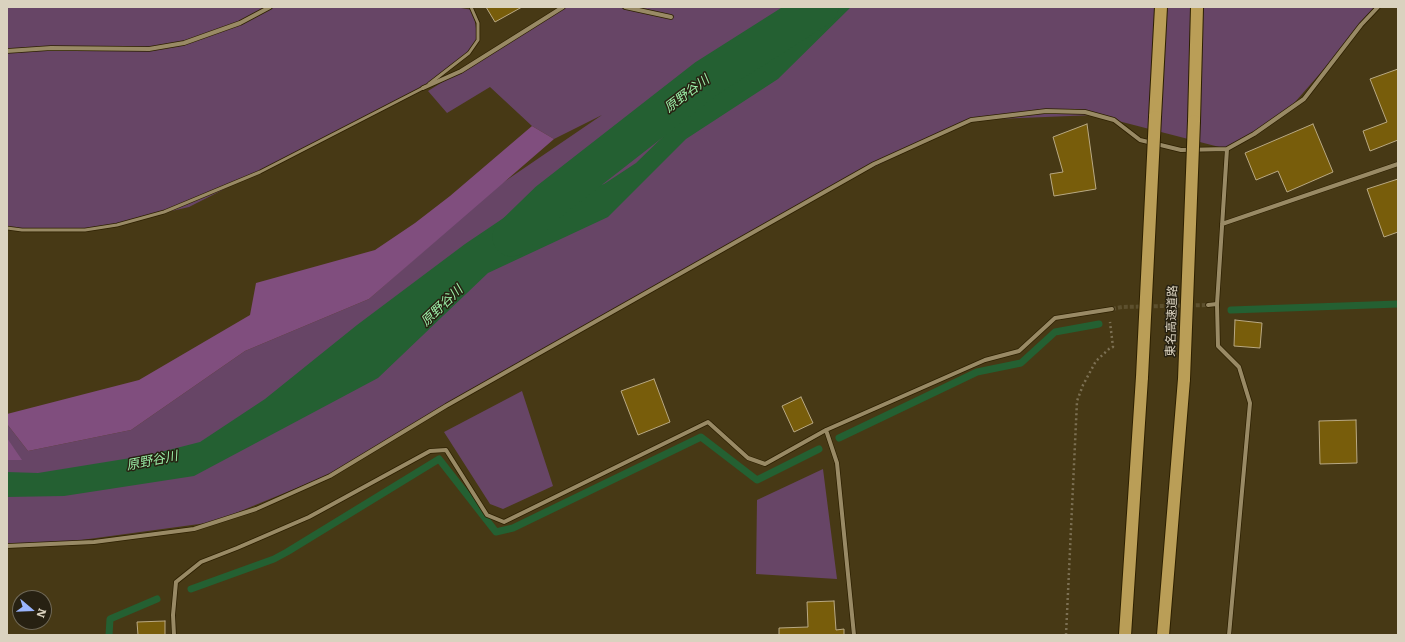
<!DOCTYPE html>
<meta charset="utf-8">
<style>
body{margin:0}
#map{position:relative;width:1405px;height:642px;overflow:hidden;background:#473915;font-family:Literata,serif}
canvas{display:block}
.frame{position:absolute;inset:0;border:8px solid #dad2bf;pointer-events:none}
.north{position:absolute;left:12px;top:590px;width:40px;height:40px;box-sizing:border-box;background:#272112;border:1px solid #6f6857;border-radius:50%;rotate:109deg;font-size:11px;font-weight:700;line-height:16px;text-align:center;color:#dad2bf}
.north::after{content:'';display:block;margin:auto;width:14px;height:18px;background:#9ab5fd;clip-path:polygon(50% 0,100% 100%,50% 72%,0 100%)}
</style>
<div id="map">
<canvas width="1405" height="642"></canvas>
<div class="frame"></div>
<div class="north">N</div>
</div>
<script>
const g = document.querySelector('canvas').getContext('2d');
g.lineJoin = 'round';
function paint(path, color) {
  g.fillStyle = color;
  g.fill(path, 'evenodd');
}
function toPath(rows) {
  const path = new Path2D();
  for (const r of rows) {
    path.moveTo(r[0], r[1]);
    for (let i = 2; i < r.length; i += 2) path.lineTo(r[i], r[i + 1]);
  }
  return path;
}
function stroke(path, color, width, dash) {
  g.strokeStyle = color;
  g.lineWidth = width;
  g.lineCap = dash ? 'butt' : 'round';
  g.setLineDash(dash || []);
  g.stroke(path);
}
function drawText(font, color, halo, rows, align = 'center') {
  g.font = font + ' Literata,"Noto Sans JP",serif';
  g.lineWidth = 3;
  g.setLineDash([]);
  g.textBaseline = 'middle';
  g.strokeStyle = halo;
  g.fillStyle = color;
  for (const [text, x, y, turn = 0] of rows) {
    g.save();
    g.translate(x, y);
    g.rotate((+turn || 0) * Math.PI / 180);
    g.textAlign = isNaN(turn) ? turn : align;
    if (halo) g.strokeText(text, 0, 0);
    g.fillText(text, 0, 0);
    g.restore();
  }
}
const green = toPath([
 [7,7,455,7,473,10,478,40,469,53,423,88,189,207,98,228,7,228],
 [563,7,1378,7,1289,109,1227,149,1095,115,971,120,841,183,446,406,338,471,214,522,52,544,7,546,7,424,28,451,131,430,245,351,369,299,495,188,602,115,554,139,532,126,490,87,447,113,428,91],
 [522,391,553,486,503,509,490,504,444,432],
 [823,469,837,579,756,574,757,500]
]);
const forest = toPath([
 [532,126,554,139,369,299,245,351,131,430,28,451,7,424,7,414,139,380,250,315,256,283,375,250,415,223,450,196],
 [7,438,22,460,7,460]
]);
const water = toPath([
 [802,7,851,7,778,79,686,139,608,217,488,273,378,378,194,476,64,496,7,497,7,472,38,473,149,455,200,442,265,399,357,325,465,244,514,211,604,184,636,163,753,49]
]);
const stream = toPath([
 [1231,310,1398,304],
 [839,438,977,372,1021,363,1055,332,1099,324],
 [191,589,274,559,287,552,439,459,496,532,513,528,701,437,757,480,819,449],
 [109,635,110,619,157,599]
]);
const river = toPath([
 [512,237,548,202,707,78,819,7]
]);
const building = toPath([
 [486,7,522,7,495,22,486,7],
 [1398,69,1398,140,1370,151,1363,131,1387,122,1370,79,1398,69],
 [1087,124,1096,189,1054,196,1050,174,1063,172,1053,137,1087,124],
 [1313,124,1333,172,1287,192,1278,171,1256,180,1245,153,1313,124],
 [1398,179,1398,232,1384,237,1367,189,1398,179],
 [1235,320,1262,323,1260,348,1234,346,1235,320],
 [654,379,670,422,638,435,621,391,654,379],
 [801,397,813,423,794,432,782,406,801,397],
 [1356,420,1357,463,1320,464,1319,421,1356,420],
 [834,601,836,630,844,629,844,635,779,635,779,628,808,627,807,602,834,601],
 [165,621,165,635,138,635,137,622,165,621]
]);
const streetTunnel = toPath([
 [1112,309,1122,307,1208,305]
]);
const path = toPath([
 [1066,635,1077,401,1083,385,1096,361,1110,348,1113,347,1110,322]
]);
const lane = toPath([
 [429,84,469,53,478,40,478,23,471,7],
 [7,228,22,230,85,230,117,225,164,212,260,172,425,87]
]);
const street = toPath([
 [625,7,671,17],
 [7,51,51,48,149,49,184,43,240,23,270,7],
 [423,88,461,71,563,7],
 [1227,149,1217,304,1218,346,1239,367,1250,403,1229,635],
 [1222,224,1398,164],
 [1208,305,1217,304],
 [826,430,837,463,854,635],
 [7,546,94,542,194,529,256,509,330,476,446,406,874,164,971,120,1046,111,1085,112,1114,120,1140,140,1181,150,1227,149,1254,134,1304,99,1361,25,1378,7],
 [174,635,173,615,176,582,201,562,237,548,309,517,430,451,446,450,487,515,504,522,708,422,748,458,765,464,826,430,985,360,1019,351,1055,318,1112,309]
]);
const highway = toPath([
 [1155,117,1161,7],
 [1194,121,1197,7],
 [1125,635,1142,377],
 [1163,635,1184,379]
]);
const highwayBridge = toPath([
 [1142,377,1155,117],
 [1184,379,1194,121]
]);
const streetNames = [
 ["東名高速道路",1172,321,-88]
];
const waterNames = [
 ["原野谷川",687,94,-37],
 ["原野谷川",442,306,-44],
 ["原野谷川",152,461,-11]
];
paint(green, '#674566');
paint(forest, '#804e7e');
paint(water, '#246032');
stroke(stream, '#246032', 7);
stroke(river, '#246032', 39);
paint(building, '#785d0b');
stroke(building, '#b9a983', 1);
stroke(streetTunnel, '#5d502e', 4, [4, 2]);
stroke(lane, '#2d2000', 4.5);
stroke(street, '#2d2000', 5.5);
stroke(highway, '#2d2000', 14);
stroke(path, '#7c7053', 2.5, [2, 3]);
stroke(lane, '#998a65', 3);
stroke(street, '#998a65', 4);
stroke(highway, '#ba9e57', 12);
stroke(highwayBridge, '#2d2000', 14, []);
stroke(highwayBridge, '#ba9e57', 12);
drawText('12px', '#dad2bf', '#272112', streetNames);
drawText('italic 13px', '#9befa8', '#272112', waterNames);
</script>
